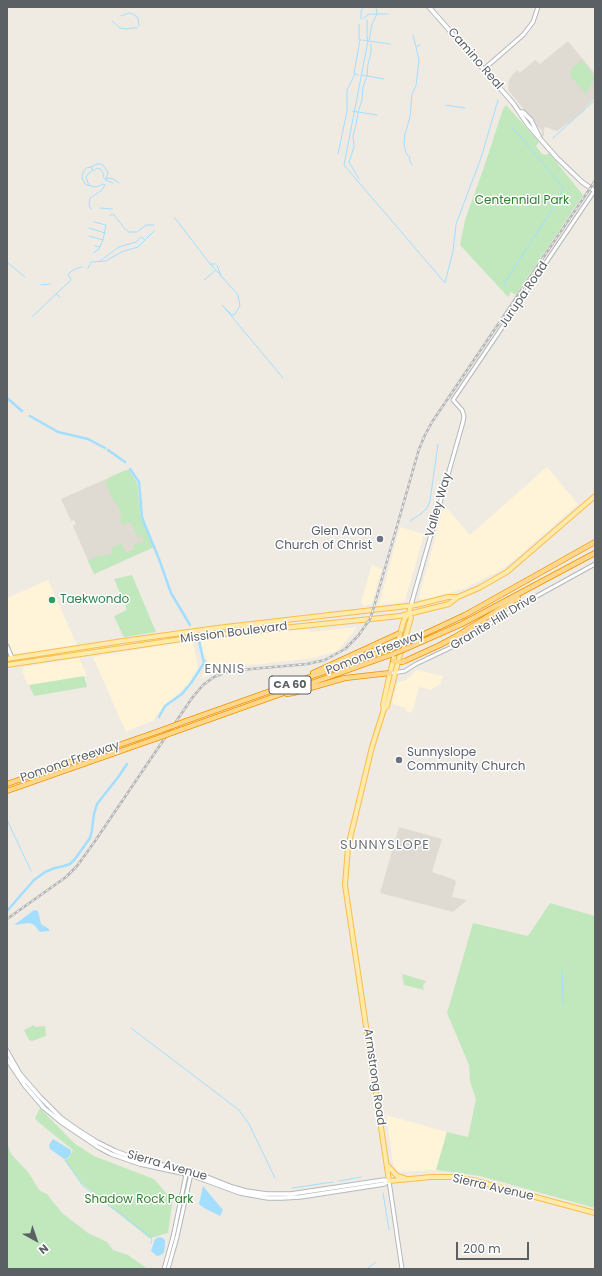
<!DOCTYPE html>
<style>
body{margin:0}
#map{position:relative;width:602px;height:1276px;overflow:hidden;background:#efebe3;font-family:Poppins,sans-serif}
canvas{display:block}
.frame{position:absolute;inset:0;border:8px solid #5b6065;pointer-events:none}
.north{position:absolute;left:16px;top:1220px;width:40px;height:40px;-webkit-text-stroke:3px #fff;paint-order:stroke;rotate:140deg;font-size:11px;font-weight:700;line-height:16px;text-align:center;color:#5b6065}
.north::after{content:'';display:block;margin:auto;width:14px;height:18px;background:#5b6065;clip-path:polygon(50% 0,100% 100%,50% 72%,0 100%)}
.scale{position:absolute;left:456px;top:1242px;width:73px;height:18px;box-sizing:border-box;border:2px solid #5b6065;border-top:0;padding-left:5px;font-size:12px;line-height:14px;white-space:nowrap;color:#5b6065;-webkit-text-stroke:3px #fff;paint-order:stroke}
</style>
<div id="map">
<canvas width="602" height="1276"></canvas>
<div class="frame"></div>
<div class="north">N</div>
<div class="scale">200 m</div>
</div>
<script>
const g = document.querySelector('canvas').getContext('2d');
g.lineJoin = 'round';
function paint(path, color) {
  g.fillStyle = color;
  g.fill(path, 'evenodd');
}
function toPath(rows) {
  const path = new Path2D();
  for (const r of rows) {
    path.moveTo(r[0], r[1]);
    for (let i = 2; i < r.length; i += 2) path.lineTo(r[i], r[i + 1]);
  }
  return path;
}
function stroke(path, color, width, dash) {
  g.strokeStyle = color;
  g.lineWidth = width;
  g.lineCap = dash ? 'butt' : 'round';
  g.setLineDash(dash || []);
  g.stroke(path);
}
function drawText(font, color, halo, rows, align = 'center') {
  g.font = font + ' Poppins,sans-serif';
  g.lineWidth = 3;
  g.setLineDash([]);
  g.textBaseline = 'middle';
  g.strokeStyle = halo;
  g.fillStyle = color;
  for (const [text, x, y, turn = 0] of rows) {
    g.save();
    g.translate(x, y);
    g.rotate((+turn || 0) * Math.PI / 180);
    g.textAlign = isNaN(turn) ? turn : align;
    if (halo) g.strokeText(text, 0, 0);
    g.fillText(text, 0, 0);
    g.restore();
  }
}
const commercial = toPath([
 [547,467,578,504,519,556,501,570,466,588,423,601,419,597,444,505,470,535],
 [400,527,424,534,410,584,404,602,379,605],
 [372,565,382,569,372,604,364,606,361,602],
 [48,580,77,645,17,654,13,653,7,638,7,598],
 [357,627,338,651,313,658,262,664,239,665,223,669,203,678,202,676,208,662,204,655,201,641,308,628,310,632],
 [190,641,193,642,198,669,187,686,167,703,159,712,154,720,126,732,93,657],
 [79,658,87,676,28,685,22,671,24,667],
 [417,670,443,676,440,684,431,690,419,687,412,713,405,711,406,708,393,704,392,701,398,682,406,680],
 [386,1115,447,1132,436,1170,400,1172,396,1169,393,1163]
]);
const education = toPath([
 [568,41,595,74,595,98,575,118,557,131,546,127,544,128,544,136,542,137,542,131,508,90,509,80,513,74,518,70,520,73,535,60,540,64],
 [126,470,129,470,137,483,141,518,154,547,94,574,73,526,76,524,74,520,71,521,61,499],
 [399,827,442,839,432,872,455,880,456,882,452,897,467,900,453,912,380,893]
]);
const green = toPath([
 [582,60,595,78,586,94,571,77,570,70],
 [506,105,539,142,536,146,542,154,546,155,549,153,583,195,516,295,511,292,508,297,460,245,465,220,484,167,503,109],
 [126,470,129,470,137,483,141,518,154,547,94,574,88,561,101,555,102,557,113,553,111,548,122,543,126,553,136,548,134,548,133,546,134,545,144,541,135,520,141,536,138,538,131,522,122,525,119,518,122,517,118,506,112,498,105,482,109,479,108,478],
 [132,575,156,632,125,637,123,636,114,616,127,610,114,579],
 [84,676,87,687,34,696,29,685],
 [550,903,595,916,595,1208,480,1176,436,1170,447,1132,468,1137,476,1099,470,1082,469,1065,447,1013,473,923,528,936],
 [402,974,426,981,423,986,424,990,404,985],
 [34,1025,35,1027,45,1026,46,1036,32,1041,29,1040,24,1030],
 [40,1108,74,1143,94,1156,154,1179,167,1194,173,1198,168,1233,155,1237,149,1238,81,1183,64,1160,69,1158,73,1150,38,1122,35,1118],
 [7,1143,11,1154,28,1172,40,1191,47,1194,62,1213,88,1233,101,1239,107,1242,113,1250,128,1255,148,1269,7,1269]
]);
const water = toPath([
 [34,910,38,911,41,924,49,929,49,931,40,932,34,925,30,923,14,925],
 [53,1139,71,1150,71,1154,68,1158,64,1159,50,1149,49,1145],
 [203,1186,223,1210,220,1216,204,1208,199,1204],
 [159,1237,163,1238,165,1240,165,1244,164,1252,161,1255,157,1256,151,1251,155,1239]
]);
const stream = toPath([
 [376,7,377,14,388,14],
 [121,16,129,13,133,14,138,18,139,26],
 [361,19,361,11,364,7],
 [363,19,369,14,377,14,372,24,369,41,390,44],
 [367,20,367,37,368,41],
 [112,21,120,28,126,29,132,28,137,28],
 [359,24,359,39,361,40],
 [413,35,416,47,420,45],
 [363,40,368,41,344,165,445,283,453,251,456,224,481,158,498,100],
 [358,75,354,73,360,40],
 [362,75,384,79],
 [445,105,465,108],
 [352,111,377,115],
 [553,138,595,100],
 [338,154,347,111,347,90,355,74],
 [412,165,409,159,410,158,406,153,404,145,405,134,410,117,412,94,416,86,419,60,416,47],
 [107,178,113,179,119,183],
 [359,179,349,162,354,147,353,136,356,125,358,112,362,100,363,87,367,76,368,64,371,53,371,44],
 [106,180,108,172,102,164,97,164,91,167,93,171,97,168,100,169,104,174,103,176,105,179,106,180,113,183],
 [90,186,88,183,86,177,89,173,92,171],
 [100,208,112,209],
 [91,209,89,205,90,198,102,190,105,185,104,184,96,187,87,185,85,184,82,178,83,172,86,168,91,167],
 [109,216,112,214,114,215,125,229,129,232,137,232,146,225,154,225],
 [175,218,210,264,215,269],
 [89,228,105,233],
 [89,236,103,240],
 [95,246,100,247],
 [93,253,99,249,103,240,106,225,94,222],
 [100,261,119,247,136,242,141,237,144,239],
 [7,262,25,277],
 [210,264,215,264],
 [217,265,221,276],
 [88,268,91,262,106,261,121,252,138,247,154,231],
 [204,280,216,270,238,295,240,306,234,315,232,315,222,305],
 [41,285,50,284],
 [505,285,505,282,555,205,563,189,562,186,512,127],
 [60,297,56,294,71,280,68,274,75,269,82,267],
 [223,306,283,378],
 [32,317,56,294],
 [410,521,422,513,427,508,430,501,438,444],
 [204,663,206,660],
 [7,820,31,871],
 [562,970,563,1004],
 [131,1028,239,1110,249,1124,275,1178],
 [66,1158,66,1161,83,1186,151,1237,152,1240,151,1243],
 [339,1181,361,1177],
 [292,1188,333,1182],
 [383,1193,389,1230],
 [367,1269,376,1262]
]);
const canal = toPath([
 [7,398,22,411],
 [30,416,58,432,88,439,105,448],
 [108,450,125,462],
 [130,469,139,482,142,517,145,525,159,559,171,593,190,625],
 [159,717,165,706,182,694,191,683,204,663,199,641],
 [92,829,94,814,97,804,119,776,127,764],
 [7,911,34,880,45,872,55,868,64,866,70,864,75,859,90,838,92,831]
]);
const tertiary = toPath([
 [484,69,523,35,533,22,538,7],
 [411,605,463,422,464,416,462,410,453,400,595,190],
 [7,646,12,658],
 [393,673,405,671,416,664,456,645,517,607,595,564],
 [389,1181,402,1269],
 [164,1269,173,1237,187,1170],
 [168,1269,177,1237,191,1174]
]);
const secondary = toPath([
 [429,7,513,103,528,125,557,158,582,182,595,191],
 [520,112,523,112,531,120,539,136],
 [7,1051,20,1074,40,1097,61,1118,78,1130,97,1142,115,1151,134,1158,157,1164,192,1171,232,1187,246,1191,267,1194,291,1194,384,1180,389,1181],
 [7,1059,25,1086,44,1108,61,1122,98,1147,111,1154,140,1164,191,1175,240,1193,268,1198,282,1198,300,1197,384,1184,389,1181]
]);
const primary = toPath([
 [409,613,411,618,398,662,387,706,384,709,372,747,348,847,345,885,389,1181,431,1177,451,1177,472,1180,595,1213],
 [7,659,123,641,217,628,416,605,448,597,458,597],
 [7,665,195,637,400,616,449,604,458,597,479,588,507,572,595,496],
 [384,709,383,705,390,673,403,623,405,618,409,613,411,605],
 [388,1166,397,1176,404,1178]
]);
const motorway = toPath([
 [405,643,465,615,595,542],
 [403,650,462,624,595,553],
 [393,661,402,662,405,661,440,645,455,637,518,598],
 [313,673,400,633],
 [287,694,293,693,345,678,390,673],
 [186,721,394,647],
 [180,730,393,654],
 [7,784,162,730],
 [7,791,155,739]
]);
const rail = toPath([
 [7,919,66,877,77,866,93,844,192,698,203,685,214,677,229,671,307,664,325,660,345,649,358,636,370,619,373,610,419,449,425,435,432,422,595,181]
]);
const motorwayBridge = toPath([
 [394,647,405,643],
 [393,654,403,650],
 [162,730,186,721],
 [155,739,180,730]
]);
const markers = [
 [380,539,4,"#6b7280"],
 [52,600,4,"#2e9e5b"],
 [399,760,4,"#6b7280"]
];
const shields = [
 [290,685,42]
];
const shieldNames = [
 ["CA 60",290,685]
];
const streetNames = [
 ["Camino Real",475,59,49],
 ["Jurupa Road",524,295,-56],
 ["Valley Way",439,505,-74],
 ["Granite Hill Drive",494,622,-31],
 ["Mission Boulevard",234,633,-7],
 ["Pomona Freeway",375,653,-21],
 ["Pomona Freeway",70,762,-19],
 ["Armstrong Road",374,1077,82],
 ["Sierra Avenue",167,1166,16],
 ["Sierra Avenue",493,1188,13]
];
const parkNames = [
 ["Centennial Park",522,201],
 ["Shadow Rock Park",139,1200]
];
const worshipNames = [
 ["Glen Avon",372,532],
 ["Church of Christ",372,546],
 ["Sunnyslope",407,753,"left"],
 ["Community Church",407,767,"left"]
];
const leisureNames = [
 ["Taekwondo",60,600]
];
const neighbourhoodNames = [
 ["ENNIS",225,670],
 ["SUNNYSLOPE",385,846]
];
paint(commercial, '#fff3d8');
paint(education, '#dfdad2');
paint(green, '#c1e8bd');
paint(water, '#a3deff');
stroke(stream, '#a3deff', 1);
stroke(canal, '#a3deff', 2.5);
stroke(tertiary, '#b4b7bb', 5);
stroke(secondary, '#b4b9be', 5.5);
stroke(primary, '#fabd50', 6);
stroke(motorway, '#f29200', 6);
stroke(tertiary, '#fff', 3);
stroke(secondary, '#fff', 3.5);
stroke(primary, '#ffeaa8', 4);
stroke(motorway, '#ffd78a', 4.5);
stroke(rail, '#b4b5b6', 2.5);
stroke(rail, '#fff', 1, [3]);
stroke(motorwayBridge, '#f29200', 6, []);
stroke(motorwayBridge, '#ffd78a', 4.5);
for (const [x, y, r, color] of markers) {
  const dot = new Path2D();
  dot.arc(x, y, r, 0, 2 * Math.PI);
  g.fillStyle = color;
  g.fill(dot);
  stroke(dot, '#fff', 1.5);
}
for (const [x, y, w] of shields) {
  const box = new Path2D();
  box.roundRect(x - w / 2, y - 9, w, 18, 3);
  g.fillStyle = '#fff';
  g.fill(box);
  stroke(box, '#5b6065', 1);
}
drawText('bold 11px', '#5b6065', null, shieldNames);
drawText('12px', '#5b6065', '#fff', streetNames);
drawText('12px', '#30822e', '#fff', parkNames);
drawText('12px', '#5b616d', '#fff', worshipNames, 'right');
drawText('12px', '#27864d', '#fff', leisureNames, 'left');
g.letterSpacing = '1px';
drawText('13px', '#6c7277', '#fff', neighbourhoodNames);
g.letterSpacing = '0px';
</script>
